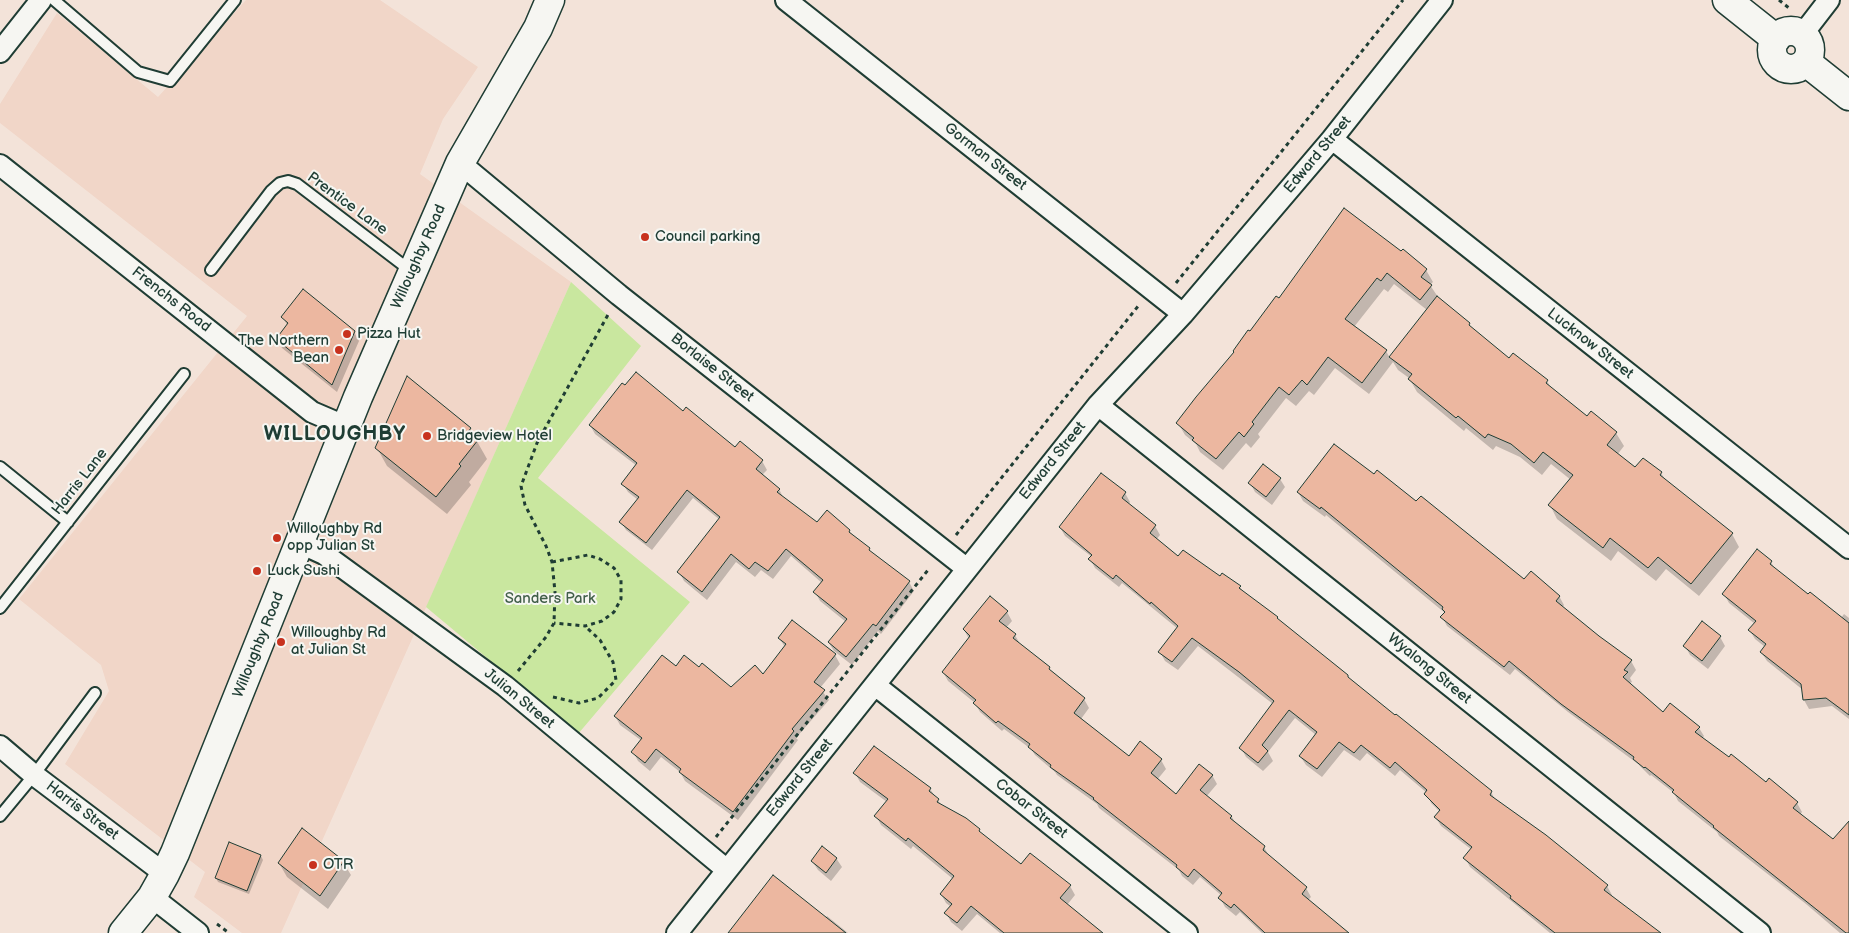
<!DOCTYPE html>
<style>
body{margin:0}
canvas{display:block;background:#f3e3d9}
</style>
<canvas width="1849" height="933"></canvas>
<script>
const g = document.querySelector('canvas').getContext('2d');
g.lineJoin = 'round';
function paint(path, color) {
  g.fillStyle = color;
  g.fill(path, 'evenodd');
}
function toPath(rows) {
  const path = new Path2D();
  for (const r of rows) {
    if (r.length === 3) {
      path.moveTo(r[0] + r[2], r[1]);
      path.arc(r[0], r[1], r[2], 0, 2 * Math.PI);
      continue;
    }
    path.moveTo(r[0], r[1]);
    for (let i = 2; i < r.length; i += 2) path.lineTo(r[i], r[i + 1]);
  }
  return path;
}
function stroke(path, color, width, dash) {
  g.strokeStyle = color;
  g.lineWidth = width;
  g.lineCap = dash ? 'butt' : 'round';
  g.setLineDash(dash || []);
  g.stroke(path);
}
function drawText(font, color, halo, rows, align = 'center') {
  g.font = font + ' "Balsamiq Sans",sans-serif';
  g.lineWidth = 4;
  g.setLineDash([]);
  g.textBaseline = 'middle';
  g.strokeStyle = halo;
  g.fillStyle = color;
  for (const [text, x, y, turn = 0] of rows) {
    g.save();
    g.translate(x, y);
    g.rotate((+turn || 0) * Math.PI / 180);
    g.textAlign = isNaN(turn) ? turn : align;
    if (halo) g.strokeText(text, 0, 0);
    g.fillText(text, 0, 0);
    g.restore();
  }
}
const built = toPath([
 [246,0,380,0,478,67,443,119,420,174,571,282,281,933,242,933,194,897,205,872,65,764,109,691,101,665,19,599,247,316,0,123,0,104,57,13,158,97]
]);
const green = toPath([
 [571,282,641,346,538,478,690,602,578,734,426,607]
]);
const shadow = toPath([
 [1403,251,1426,270,1433,282,1430,285,1438,297,1469,324,1473,330,1510,360,1547,381,1552,390,1588,418,1616,433,1624,446,1617,455,1636,469,1661,473,1666,481,1732,534,1739,547,1699,596,1666,569,1656,581,1618,551,1611,561,1557,519,1550,505,1571,480,1551,464,1542,475,1520,457,1496,446,1493,450,1466,428,1464,431,1417,392,1409,378,1398,370,1393,362,1369,394,1335,368,1314,395,1309,391,1296,406,1286,398,1258,434,1260,437,1251,448,1246,443,1223,470,1200,452,1196,444,1185,435,1178,423,1279,299],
 [1394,284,1427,310,1390,358,1386,351,1354,327,1384,289,1388,292],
 [283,317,354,332,359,341,337,392,282,348,277,339,287,325],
 [683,413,735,449,762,461,767,470,762,475,779,489,784,499,817,523,849,531,871,553,909,582,914,591,881,634,878,631,852,665,834,651,829,643,846,622,820,601,815,592,822,583,791,556,773,579,761,570,755,577,736,562,707,600,684,581,679,572,720,520,693,498,652,550,626,530,621,522,638,500,628,492,623,484,637,466,595,434,590,425],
 [470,429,487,459,469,482,471,485,447,514,387,466,377,448],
 [1102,474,1125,493,1130,502,1128,505,1155,526,1160,535,1156,540,1178,557,1240,587,1243,592,1277,618,1279,621,1349,680,1491,792,1496,801,1607,886,1612,895,1610,897,1658,933,1550,933,1470,867,1465,858,1472,850,1441,826,1436,818,1440,812,1431,803,1427,793,1400,770,1395,776,1367,753,1360,761,1344,750,1322,777,1306,765,1300,756,1316,735,1295,718,1268,752,1273,761,1263,771,1246,757,1241,748,1273,704,1198,646,1178,670,1165,661,1160,652,1178,629,1122,583,1119,587,1095,568,1090,559,1092,557,1065,536,1060,527],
 [1374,476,1416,503,1524,581,1559,596,1564,605,1562,608,1631,661,1636,670,1630,678,1632,682,1629,684,1663,713,1699,728,1704,736,1702,739,1766,784,1769,780,1797,803,1802,812,1800,815,1833,840,1849,835,1849,933,1840,933,1806,904,1719,836,1717,832,1678,801,1674,793,1651,775,1650,776,1638,764,1568,712,1515,669,1510,675,1447,626,1442,617,1445,613,1326,515,1325,517,1303,501,1298,492],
 [1280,479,1285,487,1272,505,1255,492,1250,483],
 [1757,551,1771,562,1776,571,1841,618,1844,614,1849,618,1849,719,1832,706,1809,709,1804,700,1803,690,1767,661,1761,652,1765,647,1755,639,1750,631,1755,624,1729,603,1724,594],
 [1007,612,1012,621,1006,628,1015,635,1020,644,1084,699,1089,708,1081,719,1129,758,1161,760,1166,769,1157,780,1176,796,1212,775,1217,784,1206,797,1232,817,1236,824,1264,847,1269,856,1306,888,1311,897,1308,900,1347,933,1262,933,1240,912,1236,916,1225,907,1220,898,1222,896,1200,877,1193,885,1182,876,1179,870,1099,808,1097,804,1057,775,1055,772,1035,755,1031,749,1004,729,1002,731,980,712,975,703,948,681,943,672,969,639,964,630],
 [1702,623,1720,637,1725,646,1708,669,1690,655,1685,646],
 [779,638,835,655,840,664,820,688,829,700,796,738,798,740,738,820,685,781,680,772,661,757,650,771,638,761,633,752,642,741,620,725,615,716,676,667,700,669,731,688,763,676,785,647],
 [855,773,930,789,942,806,979,830,982,835,1021,866,1070,886,1075,895,1067,905,1103,933,1000,933,977,914,962,931,951,922,946,913,951,907,946,903,941,894,953,879,913,846,911,849,881,825,876,816,887,802,860,782],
 [261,856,263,860,249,894,218,882,216,878],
 [836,858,842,867,831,881,818,870,812,861],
 [343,862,351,875,328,909,287,877,279,863],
 [827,916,848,933,734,933,825,918]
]);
const building = toPath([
 [1344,208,1401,251,1403,249,1427,269,1421,277,1432,285,1420,300,1387,273,1381,281,1377,278,1345,319,1387,350,1362,383,1328,357,1307,385,1302,380,1289,395,1279,387,1252,422,1254,424,1244,437,1239,432,1216,459,1192,440,1194,438,1176,423,1196,397,1234,352,1233,351,1248,330,1250,331,1276,296,1279,298,1344,208],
 [303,289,355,331,332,385,276,339,288,323,281,317,303,289],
 [1437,296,1470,323,1469,325,1509,358,1513,353,1548,380,1546,383,1587,416,1591,411,1617,432,1607,445,1635,467,1643,458,1662,472,1660,475,1733,533,1691,584,1658,557,1648,568,1610,538,1603,548,1548,505,1573,475,1543,452,1534,463,1511,444,1488,434,1485,438,1458,416,1456,418,1408,379,1412,374,1389,357,1437,296],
 [636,372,683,411,686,407,735,447,740,441,763,460,756,469,780,489,777,492,817,522,827,510,850,530,849,532,870,548,869,550,910,581,876,626,873,624,846,657,828,642,847,619,813,592,823,580,786,549,768,571,755,562,749,569,731,554,702,592,677,572,720,517,687,490,646,543,619,522,639,497,621,484,637,463,589,425,622,383,625,385,636,372],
 [407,376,471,428,468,432,478,440,459,464,461,466,436,497,375,448,407,376],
 [1334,444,1374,474,1377,470,1416,501,1421,496,1524,579,1531,571,1560,596,1556,601,1599,636,1632,660,1624,670,1628,672,1623,677,1663,712,1670,703,1700,727,1695,732,1729,757,1731,754,1766,782,1769,778,1798,802,1793,808,1833,839,1849,821,1849,933,1846,933,1713,827,1714,826,1672,792,1674,790,1645,767,1644,768,1633,759,1634,757,1561,704,1509,661,1504,667,1440,617,1445,612,1442,609,1443,607,1321,507,1320,509,1297,492,1334,444],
 [1263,464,1281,478,1266,497,1248,483,1263,464],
 [1101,473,1126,492,1122,498,1156,525,1150,533,1178,556,1183,550,1220,576,1222,573,1241,586,1239,588,1278,617,1277,618,1348,675,1348,677,1395,715,1396,714,1492,791,1490,795,1546,835,1608,885,1604,890,1661,933,1555,933,1510,898,1511,896,1463,858,1472,847,1434,817,1440,810,1424,794,1427,790,1395,762,1390,768,1361,745,1354,753,1339,742,1317,769,1299,756,1317,732,1289,710,1262,745,1268,751,1258,763,1239,748,1274,701,1239,672,1192,638,1172,662,1158,652,1178,626,1151,602,1150,604,1116,575,1113,579,1088,559,1092,555,1059,527,1101,473],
 [1757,549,1772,561,1770,564,1808,594,1810,592,1849,623,1849,715,1826,698,1803,700,1801,684,1760,652,1766,644,1748,630,1756,621,1722,594,1757,549],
 [990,596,1008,611,999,621,1016,634,1013,638,1050,667,1049,669,1085,698,1074,713,1129,756,1140,741,1162,759,1151,773,1176,794,1199,764,1213,775,1200,790,1232,816,1230,818,1265,846,1263,850,1307,887,1302,894,1349,933,1265,933,1234,904,1231,908,1218,898,1222,893,1194,869,1188,877,1176,867,1177,865,1093,799,1094,798,1050,767,1051,765,1028,747,1030,744,998,721,996,723,973,703,976,700,942,672,970,636,963,629,990,596],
 [792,620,836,654,814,682,825,690,792,729,794,731,733,812,679,772,681,769,656,749,645,763,631,752,642,738,614,716,662,655,676,666,684,655,699,667,702,663,731,687,755,665,763,674,786,644,778,638,792,620],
 [1702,621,1721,636,1702,661,1683,646,1702,621],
 [874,746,931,788,929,791,939,799,937,802,966,818,980,829,979,831,1021,864,1030,853,1071,885,1060,898,1103,933,1004,933,971,906,957,923,944,913,952,904,940,894,954,876,908,838,906,841,874,816,888,799,853,773,874,746],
 [302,828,344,861,320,896,278,863,302,828],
 [229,842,261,855,247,891,215,878,229,842],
 [822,846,837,858,826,873,811,861,822,846],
 [773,875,846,933,728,933,773,875]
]);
const path = toPath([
 [1779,0,1789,8],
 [1176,283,1403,0],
 [956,535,1139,305],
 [552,562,588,555,600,559,614,568,621,580,621,599,614,612,602,621,585,626,554,623],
 [518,671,546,637,554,623,555,592,552,562,546,546,525,505,521,486,537,443,609,313],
 [553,697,579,703,598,698,616,680,613,662,600,640,585,626],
 [716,837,928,570],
 [217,924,229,933]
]);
const lane = toPath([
 [54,0,138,72,170,81,235,0],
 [211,270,271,191,280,183,288,181,297,184,411,271],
 [0,467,68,522],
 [0,608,184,374],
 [0,816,34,775,95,693]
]);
const street = toPath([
 [786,0,1183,314],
 [1802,35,1829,0],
 [0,52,41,0],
 [1332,139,1849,548],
 [460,163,619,295,966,568],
 [0,165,312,412,347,427],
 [1098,405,1760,933],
 [300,543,324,554,505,686,727,870],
 [875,685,1187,933],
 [0,746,34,775,165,874],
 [152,897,198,933],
 [677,933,1098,405,1183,314,1332,139,1442,0]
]);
const secondary = toPath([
 [1727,0,1776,39],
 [1791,50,19],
 [1806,62,1849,96]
]);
const primary = toPath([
 [123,933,152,897,165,874,175,853,358,397,460,163,538,28,550,0]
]);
const markers = [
 [645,237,5,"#c8321e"],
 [347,334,5,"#c8321e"],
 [339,350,5,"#c8321e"],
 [427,436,5,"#c8321e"],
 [277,538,5,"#c8321e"],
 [257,571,5,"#c8321e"],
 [281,642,5,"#c8321e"],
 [313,865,5,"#c8321e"]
];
const streetNames = [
 ["Edward Street",1318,155,-50],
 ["Gorman Street",985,157,38],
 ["Prentice Lane",347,204,36],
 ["Willoughby Road",419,257,-66],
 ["Frenchs Road",171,300,38],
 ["Lucknow Street",1590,344,38],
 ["Borlaise Street",712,368,38],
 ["Edward Street",1053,461,-51],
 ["Harris Lane",80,482,-52],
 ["Willoughby Road",259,645,-68],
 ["Wyalong Street",1429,669,39],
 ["Julian Street",519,699,39],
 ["Edward Street",800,778,-51],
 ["Cobar Street",1031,809,38],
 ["Harris Street",82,811,37]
];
const poiNames = [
 ["Council parking",655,237],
 ["Pizza Hut",357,334],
 ["The Northern",329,341,"right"],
 ["Bean",329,358,"right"],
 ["Bridgeview Hotel",437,436],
 ["Willoughby Rd",287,529],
 ["opp Julian St",287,546],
 ["Luck Sushi",267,571],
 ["Willoughby Rd",291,633],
 ["at Julian St",291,650],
 ["OTR",323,865]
];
const parkNames = [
 ["Sanders Park",550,599]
];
const districtNames = [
 ["WILLOUGHBY",335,435]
];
paint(built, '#f1d6c8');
paint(green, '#c9e79f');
paint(shadow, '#0003');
paint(building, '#ecb7a0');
stroke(building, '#1f3d34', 1);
stroke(lane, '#1f3d34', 14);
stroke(street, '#1f3d34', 24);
stroke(secondary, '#1f3d34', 31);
stroke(primary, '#1f3d34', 31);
stroke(path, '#1f3d34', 3, [4, 4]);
stroke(lane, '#f6f6f2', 10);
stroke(street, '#f6f6f2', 20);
stroke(secondary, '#f6f6f2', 28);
stroke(primary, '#f6f6f2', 28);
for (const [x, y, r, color] of markers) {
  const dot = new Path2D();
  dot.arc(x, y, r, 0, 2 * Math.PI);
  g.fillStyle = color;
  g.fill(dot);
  stroke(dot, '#f6f6f2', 2);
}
drawText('15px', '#1f3d34', '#f6f6f2', streetNames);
drawText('15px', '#1f3d34', '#f6f6f2', poiNames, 'left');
drawText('15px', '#415f49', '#f6f6f2', parkNames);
g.letterSpacing = '1px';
drawText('bold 20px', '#1f3d34', '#f6f6f2', districtNames);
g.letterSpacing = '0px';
</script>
